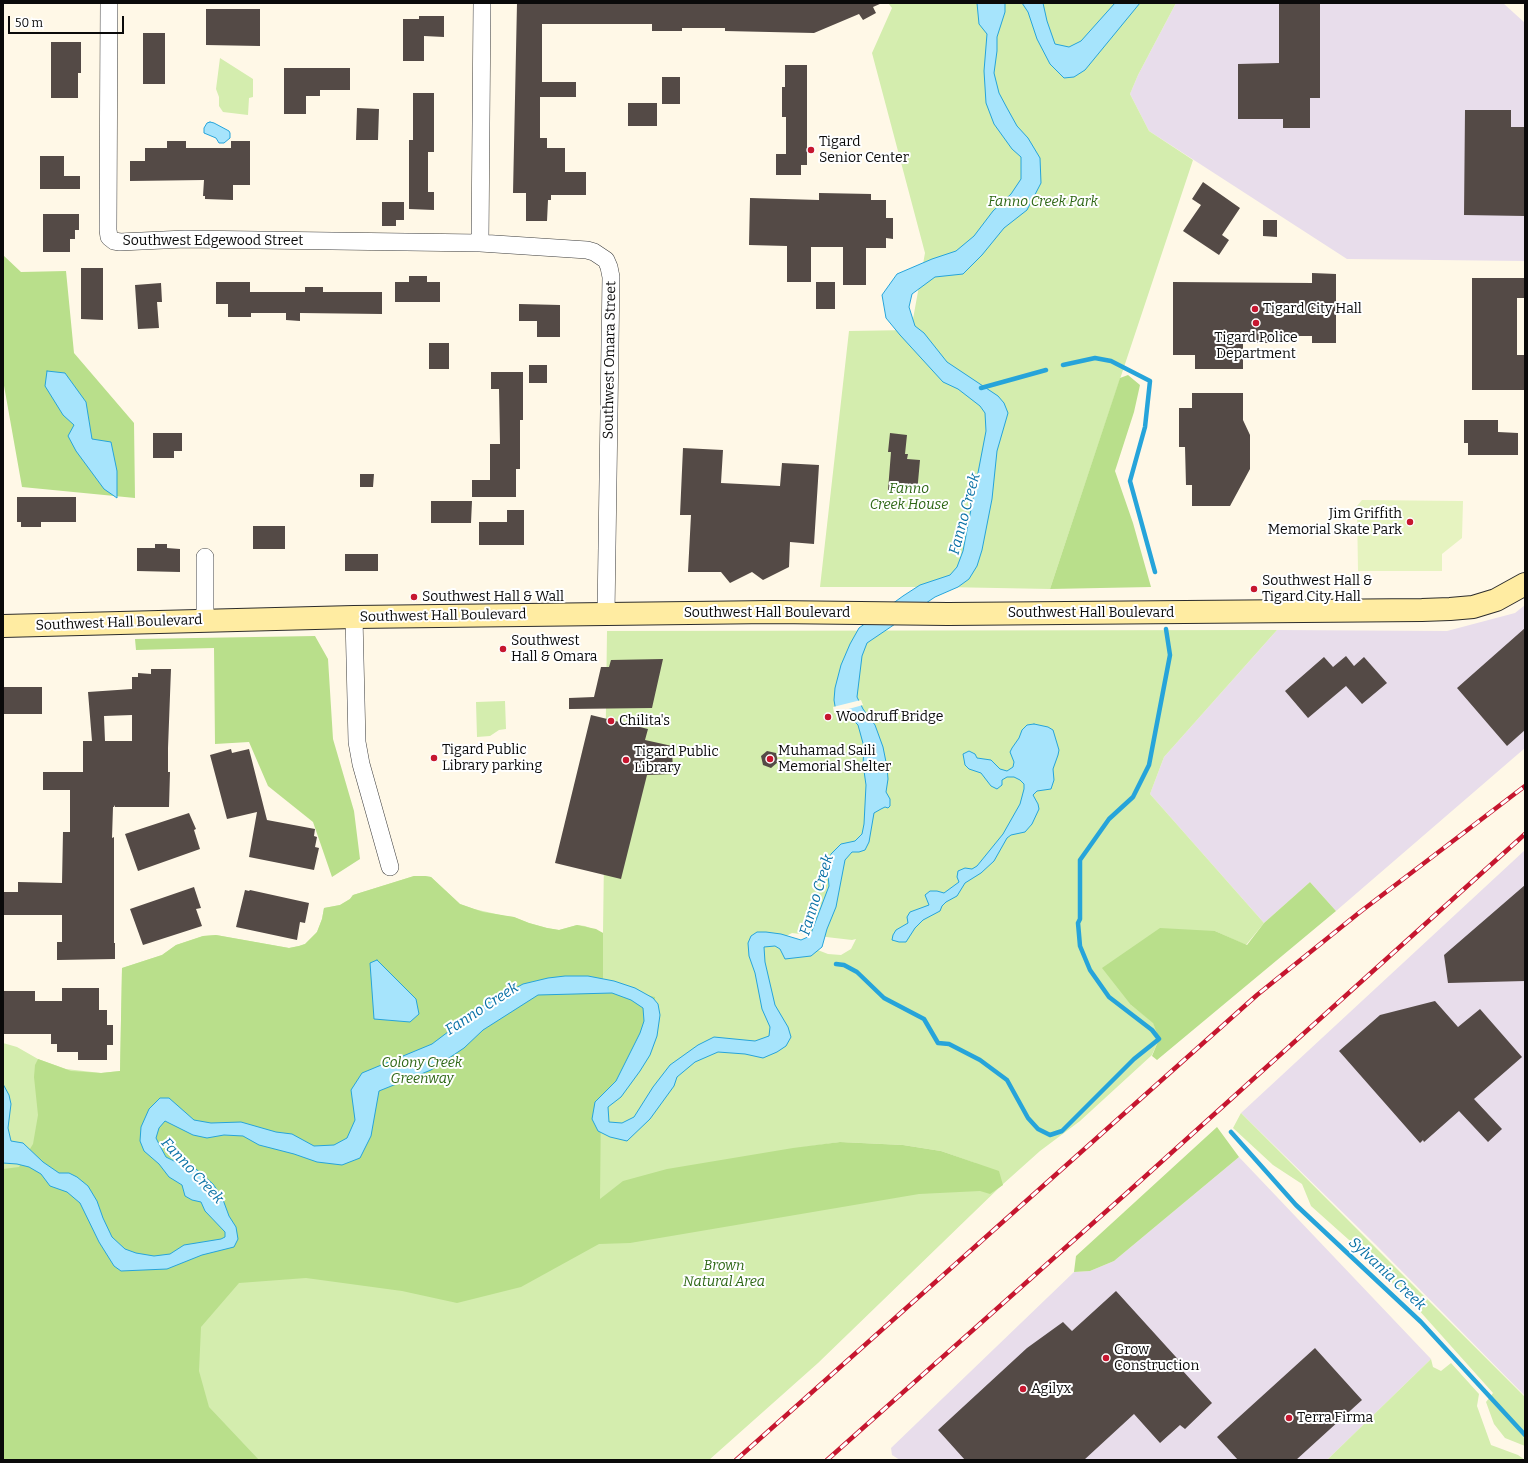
<!DOCTYPE html>
<style>
body{margin:0}
#map{position:relative;width:1528px;height:1463px;overflow:hidden;background:#fff8e7;font-family:Bitter,serif}
canvas{display:block}
.frame{position:absolute;inset:0;border:4px solid #0a0a0a;pointer-events:none}
.scale{position:absolute;left:8px;top:16px;width:116px;height:18px;box-sizing:border-box;border:2px solid #0a0a0a;border-top:0;padding-left:5px;font-size:12px;line-height:14px;white-space:nowrap;color:#0a0a0a;-webkit-text-stroke:3px #fff;paint-order:stroke}
</style>
<div id="map">
<canvas width="1528" height="1463"></canvas>
<div class="frame"></div>
<div class="scale">50 m</div>
</div>
<script>
const g = document.querySelector('canvas').getContext('2d');
g.lineJoin = 'round';
function paint(path, color) {
  g.fillStyle = color;
  g.fill(path, 'evenodd');
}
function toPath(rows) {
  const path = new Path2D();
  for (const r of rows) {
    path.moveTo(r[0], r[1]);
    for (let i = 2; i < r.length; i += 2) path.lineTo(r[i], r[i + 1]);
  }
  return path;
}
function stroke(path, color, width, dash) {
  g.strokeStyle = color;
  g.lineWidth = width;
  g.lineCap = dash ? 'butt' : 'round';
  g.setLineDash(dash || []);
  g.stroke(path);
}
function drawText(font, color, halo, rows, align = 'center') {
  g.font = font + ' Bitter,serif';
  g.lineWidth = 4;
  g.setLineDash([]);
  g.textBaseline = 'middle';
  g.strokeStyle = halo;
  g.fillStyle = color;
  for (const [text, x, y, turn = 0] of rows) {
    g.save();
    g.translate(x, y);
    g.rotate((+turn || 0) * Math.PI / 180);
    g.textAlign = isNaN(turn) ? turn : align;
    if (halo) g.strokeText(text, 0, 0);
    g.fillText(text, 0, 0);
    g.restore();
  }
}
const industrial = toPath([
 [1176,3,1503,3,1525,23,1525,261,1347,259,1149,131,1130,94,1138,75],
 [1525,605,1525,748,1336,911,1310,882,1264,923,1150,794,1164,757,1277,630,1447,631,1515,613],
 [1525,850,1525,1396,1375,1244,1241,1113],
 [1239,1157,1431,1359,1327,1460,900,1460,892,1455,891,1448,1074,1272,1090,1271,1114,1261]
]);
const green = toPath([
 [888,3,1176,3,1138,75,1130,94,1149,131,1193,160,1050,589,944,587,820,587,849,331,911,330,925,253,872,53,892,8],
 [220,58,253,79,253,97,249,98,248,115,223,112,219,106,219,97,216,89],
 [1277,630,1164,757,1150,794,1264,923,1246,945,1215,931,1131,1005,1153,1022,1159,1039,1152,1055,1080,1121,1040,1151,1002,1185,818,1363,709,1460,3,1460,3,1043,17,1047,38,1059,66,1069,101,1073,120,1071,122,968,162,955,176,945,203,936,216,935,289,948,299,946,305,944,317,932,322,919,324,908,340,905,350,899,353,895,414,876,425,876,431,877,460,904,474,909,505,916,514,917,529,923,547,928,559,930,577,925,585,926,603,933,607,631],
 [792,933,852,940,856,939,851,949,841,955,828,954,797,942,781,939],
 [840,1142,903,1145,941,1151,975,1163,785,1150],
 [505,701,506,729,499,730,490,736,477,737,476,702],
 [1241,1113,1525,1397,1525,1446,1505,1438,1494,1424,1486,1402,1493,1393,1417,1308,1358,1248,1311,1206,1302,1184,1273,1165,1233,1128],
 [1431,1359,1433,1367,1441,1371,1451,1363,1479,1394,1477,1406,1491,1445,1518,1455,1525,1460,1327,1460]
]);
const forest = toPath([
 [3,255,21,272,66,271,74,353,134,423,135,498,22,487,3,380],
 [1128,375,1140,385,1134,412,1115,471,1133,523,1151,587,1050,589,1120,378],
 [315,636,328,659,333,739,354,811,360,859,332,877,313,822,268,786,249,742,215,744,214,648,136,650,135,639],
 [414,876,425,876,431,877,460,904,483,912,514,917,529,923,547,928,559,930,577,925,596,929,603,933,603,985,655,997,656,1026,617,1088,601,1101,600,1199,623,1181,667,1169,793,1148,840,1142,903,1145,941,1151,999,1171,1003,1185,990,1194,980,1191,919,1194,630,1243,599,1244,521,1287,457,1303,402,1291,306,1278,239,1283,201,1327,199,1371,209,1407,259,1460,3,1460,3,1169,19,1167,33,1144,38,1115,34,1077,35,1065,38,1059,71,1071,101,1073,120,1071,122,968,162,955,176,945,203,936,216,935,289,948,299,946,305,944,317,932,322,919,324,908,340,905,350,899,353,895],
 [1310,882,1336,911,1157,1060,1152,1056,1159,1039,1153,1023,1131,1005,1102,968,1160,928,1215,931,1247,945,1264,923],
 [1217,1127,1239,1157,1114,1261,1090,1271,1074,1272,1076,1256]
]);
const pitch = toPath([
 [1362,500,1463,501,1462,538,1442,554,1442,571,1358,571,1357,506]
]);
const water = toPath([
 [977,3,1005,3,1005,12,997,37,997,51,994,73,999,93,1007,108,1017,126,1028,138,1040,158,1041,183,1027,210,1004,228,982,255,963,274,935,277,912,294,909,307,915,326,924,333,947,362,998,396,1004,403,1008,413,997,451,992,499,982,550,977,566,969,579,958,587,935,597,867,643,862,656,857,697,863,709,875,725,883,747,887,767,888,779,886,792,890,799,890,806,888,808,885,807,881,809,874,813,869,842,865,850,859,852,852,852,845,860,836,907,827,929,822,947,811,956,785,959,780,949,775,946,764,947,765,962,775,1005,788,1027,791,1037,786,1046,777,1052,763,1058,745,1054,718,1052,695,1062,677,1077,674,1086,650,1119,627,1141,610,1137,598,1131,592,1119,595,1102,616,1081,640,1033,644,1021,643,1008,631,1000,612,993,538,995,483,1030,464,1048,431,1070,379,1091,371,1136,360,1158,342,1165,317,1162,294,1154,259,1145,243,1136,224,1135,207,1138,193,1135,165,1121,159,1128,156,1138,160,1146,166,1157,180,1164,196,1169,213,1184,222,1197,229,1216,236,1227,238,1239,234,1247,202,1255,167,1269,121,1271,114,1266,99,1242,80,1203,67,1192,50,1186,41,1174,29,1167,17,1164,3,1163,3,1084,9,1095,11,1104,8,1128,11,1141,23,1143,43,1162,59,1173,69,1173,77,1177,88,1186,97,1201,103,1218,112,1237,125,1249,136,1253,154,1256,170,1254,184,1245,221,1239,225,1237,225,1232,205,1211,201,1202,192,1200,185,1196,182,1185,169,1177,159,1164,144,1151,140,1141,141,1127,149,1109,160,1098,169,1098,194,1120,211,1123,241,1122,276,1132,292,1134,314,1146,334,1145,347,1138,355,1120,351,1090,362,1073,432,1044,481,1007,523,984,548,978,565,976,588,976,614,981,635,988,653,998,658,1004,660,1015,657,1036,650,1055,640,1071,621,1097,608,1107,609,1122,622,1123,634,1117,653,1087,670,1065,698,1045,714,1037,755,1041,769,1036,770,1027,762,1009,755,973,749,956,748,943,751,936,757,932,766,932,781,934,801,940,810,936,829,886,828,875,831,854,841,844,855,841,862,834,864,824,866,785,863,764,864,747,858,725,848,715,843,716,836,712,834,700,835,688,841,665,850,644,859,628,903,596,920,585,950,575,957,567,963,551,986,431,985,413,980,406,958,389,943,382,900,335,886,318,882,295,897,274,932,259,956,251,974,236,993,211,1011,194,1021,179,1021,157,1012,149,994,124,986,103,984,71,987,34,979,24,977,3],
 [1022,3,1043,3,1047,21,1055,44,1069,47,1081,41,1115,3,1140,3,1085,70,1074,77,1064,78,1050,64,1037,39,1028,12,1022,3],
 [210,122,214,123,229,131,230,133,230,138,224,143,219,143,216,138,204,133,204,128,207,123,210,122],
 [47,371,65,373,86,402,92,439,111,442,117,471,117,498,104,489,76,451,68,436,74,425,63,415,45,386,47,371],
 [1034,724,1048,727,1053,730,1059,750,1058,755,1053,769,1054,780,1051,789,1037,791,1033,795,1038,804,1039,809,1032,824,1025,832,1011,835,1007,838,994,861,981,873,965,883,957,896,946,902,942,906,940,911,923,920,915,928,906,942,899,942,892,940,893,935,896,930,908,923,907,917,910,912,929,905,925,895,930,891,937,891,944,893,959,882,957,877,958,871,965,868,972,869,977,866,1003,834,1020,804,1024,789,1024,784,1020,780,1014,777,1007,777,1002,780,1002,785,997,789,991,786,981,773,969,769,965,765,963,754,969,751,975,754,977,758,991,760,1000,769,1007,771,1013,767,1014,762,1010,752,1012,748,1019,738,1022,730,1027,725,1034,724],
 [377,960,416,999,419,1014,410,1022,374,1019,370,963,377,960]
]);
const pier = toPath([
 [861,700,863,705,834,713,833,707]
]);
const stream = toPath([
 [1063,365,1095,358,1111,361,1150,381,1145,427,1130,481,1155,572],
 [981,388,1046,370],
 [836,964,844,965,857,972,884,998,924,1019,938,1043,949,1044,980,1060,1007,1080,1028,1118,1038,1129,1050,1135,1062,1131,1134,1059,1159,1039,1152,1030,1109,997,1090,970,1080,946,1078,923,1080,919,1080,860,1109,819,1133,797,1149,765,1170,655,1166,629],
 [1231,1132,1296,1205,1421,1322,1525,1435]
]);
const building = toPath([
 [517,3,882,3,873,7,876,13,863,20,859,14,814,33,725,31,725,28,682,28,682,31,652,31,652,24,542,24,542,82,576,82,576,97,540,97,540,138,547,138,547,148,565,148,565,172,586,172,586,195,551,195,551,200,548,200,547,221,526,221,526,193,513,193],
 [1279,3,1320,3,1320,98,1310,98,1310,128,1283,128,1283,119,1238,119,1238,64,1279,63],
 [206,9,260,9,260,46,206,45],
 [419,16,444,16,444,37,424,36,424,61,403,61,403,19,419,19],
 [143,33,165,33,165,84,143,84],
 [51,42,81,42,81,73,78,73,78,98,51,98],
 [785,65,807,65,807,165,801,165,801,175,776,175,776,154,786,154,786,117,782,117,782,87,785,87],
 [284,68,350,68,350,90,320,90,320,96,306,96,306,114,284,114],
 [662,77,680,77,680,104,662,104],
 [413,93,434,93,434,152,428,152,428,192,434,192,434,210,409,209,409,140,413,140],
 [628,103,657,103,657,126,628,126],
 [357,108,379,109,378,140,356,140],
 [1465,110,1511,110,1511,127,1525,127,1525,216,1464,215],
 [167,141,186,141,186,148,231,148,231,141,250,141,250,185,233,185,233,200,205,199,205,196,203,196,204,180,130,181,130,161,145,161,145,148,167,148],
 [40,156,64,156,64,176,80,176,80,189,40,189],
 [1203,182,1240,208,1222,235,1229,240,1219,255,1183,231,1201,205,1192,199],
 [819,193,871,194,871,200,886,200,886,218,893,218,893,239,886,238,886,248,866,248,866,285,843,285,843,247,811,247,811,282,787,282,787,246,749,245,750,198,819,200],
 [382,202,404,202,404,220,396,220,396,226,382,226],
 [43,214,79,214,79,230,75,230,75,239,70,239,70,252,43,252],
 [1263,220,1277,220,1277,237,1263,236],
 [81,268,103,268,103,320,81,319],
 [1312,273,1336,274,1336,343,1312,343,1312,336,1280,336,1280,343,1243,343,1243,369,1195,369,1195,355,1173,355,1173,282,1312,283],
 [409,276,427,276,427,282,440,282,440,302,395,302,395,282,409,282],
 [1472,278,1525,278,1525,298,1517,298,1517,355,1525,355,1525,390,1472,390],
 [216,282,250,282,250,292,305,292,305,287,323,287,323,292,382,292,382,314,300,313,300,321,286,320,286,313,251,313,251,317,228,317,228,304,216,304],
 [816,282,835,282,835,309,816,309],
 [161,283,162,302,157,302,159,328,138,329,135,285],
 [519,304,560,305,560,337,537,337,537,321,519,321],
 [429,343,449,343,449,369,429,369],
 [529,365,547,365,547,383,529,383],
 [491,372,523,372,523,420,520,420,520,469,516,469,516,497,472,497,472,480,490,480,490,444,500,444,499,389,491,389],
 [1192,393,1243,393,1243,420,1250,435,1250,469,1230,506,1192,506,1192,485,1186,485,1185,447,1179,447,1179,408,1192,408],
 [1464,420,1498,420,1498,432,1518,433,1518,455,1468,455,1468,443,1464,443],
 [153,433,182,433,182,451,174,451,174,458,153,458],
 [890,433,907,435,905,454,908,454,907,459,920,460,917,493,888,490,891,452,888,452],
 [683,448,723,450,721,483,780,486,782,463,819,465,814,544,790,542,789,567,763,580,752,572,730,583,721,572,688,572,691,515,680,515],
 [360,474,374,474,373,487,360,487],
 [17,497,76,497,76,522,41,522,41,527,21,527,21,522,17,522],
 [431,501,472,501,471,523,431,523],
 [507,510,524,510,524,545,479,545,479,522,507,522],
 [253,526,285,526,285,549,253,549],
 [155,544,167,544,167,548,180,549,180,572,137,571,137,548,155,548],
 [345,554,378,554,378,571,345,571],
 [1525,628,1525,730,1507,746,1457,688],
 [1346,656,1354,666,1364,657,1387,683,1362,704,1346,686,1308,718,1285,691,1324,657,1333,667],
 [663,659,652,708,569,709,569,698,594,697,601,667,609,667,611,660],
 [151,669,171,669,168,748,168,772,170,772,169,807,115,807,114,805,114,807,113,807,112,838,114,837,114,943,115,943,115,959,57,960,57,942,62,942,62,915,3,915,3,892,18,892,18,882,62,883,63,832,70,832,70,790,43,790,43,772,83,772,83,741,92,741,88,692,132,689,132,677,138,677,138,673,151,674],
 [132,715,132,741,105,741,104,716],
 [3,687,42,687,42,714,3,714],
 [591,715,648,729,645,740,672,746,673,774,647,775,621,879,555,863],
 [231,749,232,753,249,749,267,820,315,829,314,836,317,837,315,847,319,848,314,870,249,857,257,812,227,819,210,755],
 [767,751,776,753,778,762,771,768,763,765,761,756],
 [189,813,196,829,194,830,200,849,138,871,125,834],
 [1525,885,1525,981,1448,983,1444,955],
 [194,887,201,908,196,909,202,926,143,945,130,909],
 [245,890,249,891,250,890,309,903,305,923,300,922,297,940,236,927],
 [62,988,99,988,99,1010,107,1010,107,1025,113,1025,113,1045,107,1045,107,1060,78,1060,78,1052,57,1052,57,1044,51,1044,51,1034,3,1034,3,991,35,991,35,1001,62,1001],
 [1435,1001,1458,1027,1480,1009,1522,1057,1474,1099,1502,1129,1488,1142,1459,1111,1424,1142,1423,1140,1420,1143,1339,1051,1380,1015],
 [1116,1291,1185,1367,1182,1370,1212,1403,1185,1429,1180,1425,1160,1443,1134,1414,1084,1460,965,1460,938,1430,1027,1348,1063,1322,1072,1331],
 [1315,1348,1362,1400,1296,1460,1238,1460,1217,1437]
]);
const minor = toPath([
 [109,3,108,230,109,237,114,241,120,242,185,239,480,243,587,250,594,252,606,260,609,267,611,277,606,614],
 [480,243,482,3],
 [354,617,357,742,361,764,390,867],
 [205,621,205,557]
]);
const secondary = toPath([
 [3,626,354,617,524,615,772,612,948,614,1422,610,1450,609,1473,607,1496,600,1525,584]
]);
const rail = toPath([
 [736,1460,1257,995,1360,912,1525,786],
 [827,1460,1129,1191,1525,834]
]);
const markers = [
 [811,150,4,"#c6162f"],
 [1255,309,4,"#c6162f"],
 [1256,323,4,"#c6162f"],
 [1410,522,4,"#c6162f"],
 [1254,589,4,"#c6162f"],
 [414,597,4,"#c6162f"],
 [503,649,4,"#c6162f"],
 [828,717,4,"#c6162f"],
 [611,721,4,"#c6162f"],
 [434,758,4,"#c6162f"],
 [770,759,4,"#c6162f"],
 [626,760,4,"#c6162f"],
 [1106,1358,4,"#c6162f"],
 [1023,1389,4,"#c6162f"],
 [1289,1418,4,"#c6162f"]
];
const poiNames = [
 ["Tigard",819,142],
 ["Senior Center",819,158],
 ["Tigard City Hall",1263,309],
 ["Tigard Police",1256,338,"center"],
 ["Department",1256,354,"center"],
 ["Jim Griffith",1402,514,"right"],
 ["Memorial Skate Park",1402,530,"right"],
 ["Southwest Hall &",1262,581],
 ["Tigard City Hall",1262,597],
 ["Southwest Hall & Wall",422,597],
 ["Southwest",511,641],
 ["Hall & Omara",511,657],
 ["Woodruff Bridge",836,717],
 ["Chilita's",619,721],
 ["Tigard Public",442,750],
 ["Library parking",442,766],
 ["Muhamad Saili",778,751],
 ["Memorial Shelter",778,767],
 ["Tigard Public",634,752],
 ["Library",634,768],
 ["Grow",1114,1350],
 ["Construction",1114,1366],
 ["Agilyx",1031,1389],
 ["Terra Firma",1297,1418]
];
const parkNames = [
 ["Fanno Creek Park",1043,202],
 ["Fanno",909,489],
 ["Creek House",909,505],
 ["Colony Creek",422,1063],
 ["Greenway",422,1079],
 ["Brown",724,1266],
 ["Natural Area",724,1282]
];
const streetNames = [
 ["Southwest Edgewood Street",213,241],
 ["Southwest Omara Street",610,360,-89],
 ["Southwest Hall Boulevard",767,613],
 ["Southwest Hall Boulevard",1091,613],
 ["Southwest Hall Boulevard",443,616,-1],
 ["Southwest Hall Boulevard",119,623,-2]
];
const waterNames = [
 ["Fanno Creek",965,514,-75],
 ["Fanno Creek",817,895,-73],
 ["Fanno Creek",482,1009,-33],
 ["Fanno Creek",192,1171,47],
 ["Sylvania Creek",1387,1274,43]
];
paint(industrial, '#e8ddeb');
paint(green, '#d4edae');
paint(forest, '#b9df8b');
paint(pitch, '#e6f3c0');
paint(water, '#a6e4fc');
stroke(water, '#26a4da', 1);
paint(pier, '#fff8e7');
stroke(stream, '#26a4da', 4.5);
paint(building, '#544a46');
stroke(minor, '#3d3d3d', 18);
stroke(secondary, '#2c2c2c', 24);
stroke(minor, '#fff', 17);
stroke(secondary, '#ffeca2', 22);
stroke(rail, '#c6162f', 4.5);
stroke(rail, '#fff', 3, [9]);
for (const [x, y, r, color] of markers) {
  const dot = new Path2D();
  dot.arc(x, y, r, 0, 2 * Math.PI);
  g.fillStyle = color;
  g.fill(dot);
  stroke(dot, '#fff', 1.5);
}
drawText('14px', '#0a0a0a', '#fff', poiNames, 'left');
drawText('italic 14px', '#2e6716', '#fff', parkNames);
drawText('14px', '#0a0a0a', '#fff', streetNames);
drawText('italic 15px', '#0971a6', '#fff', waterNames);
</script>
